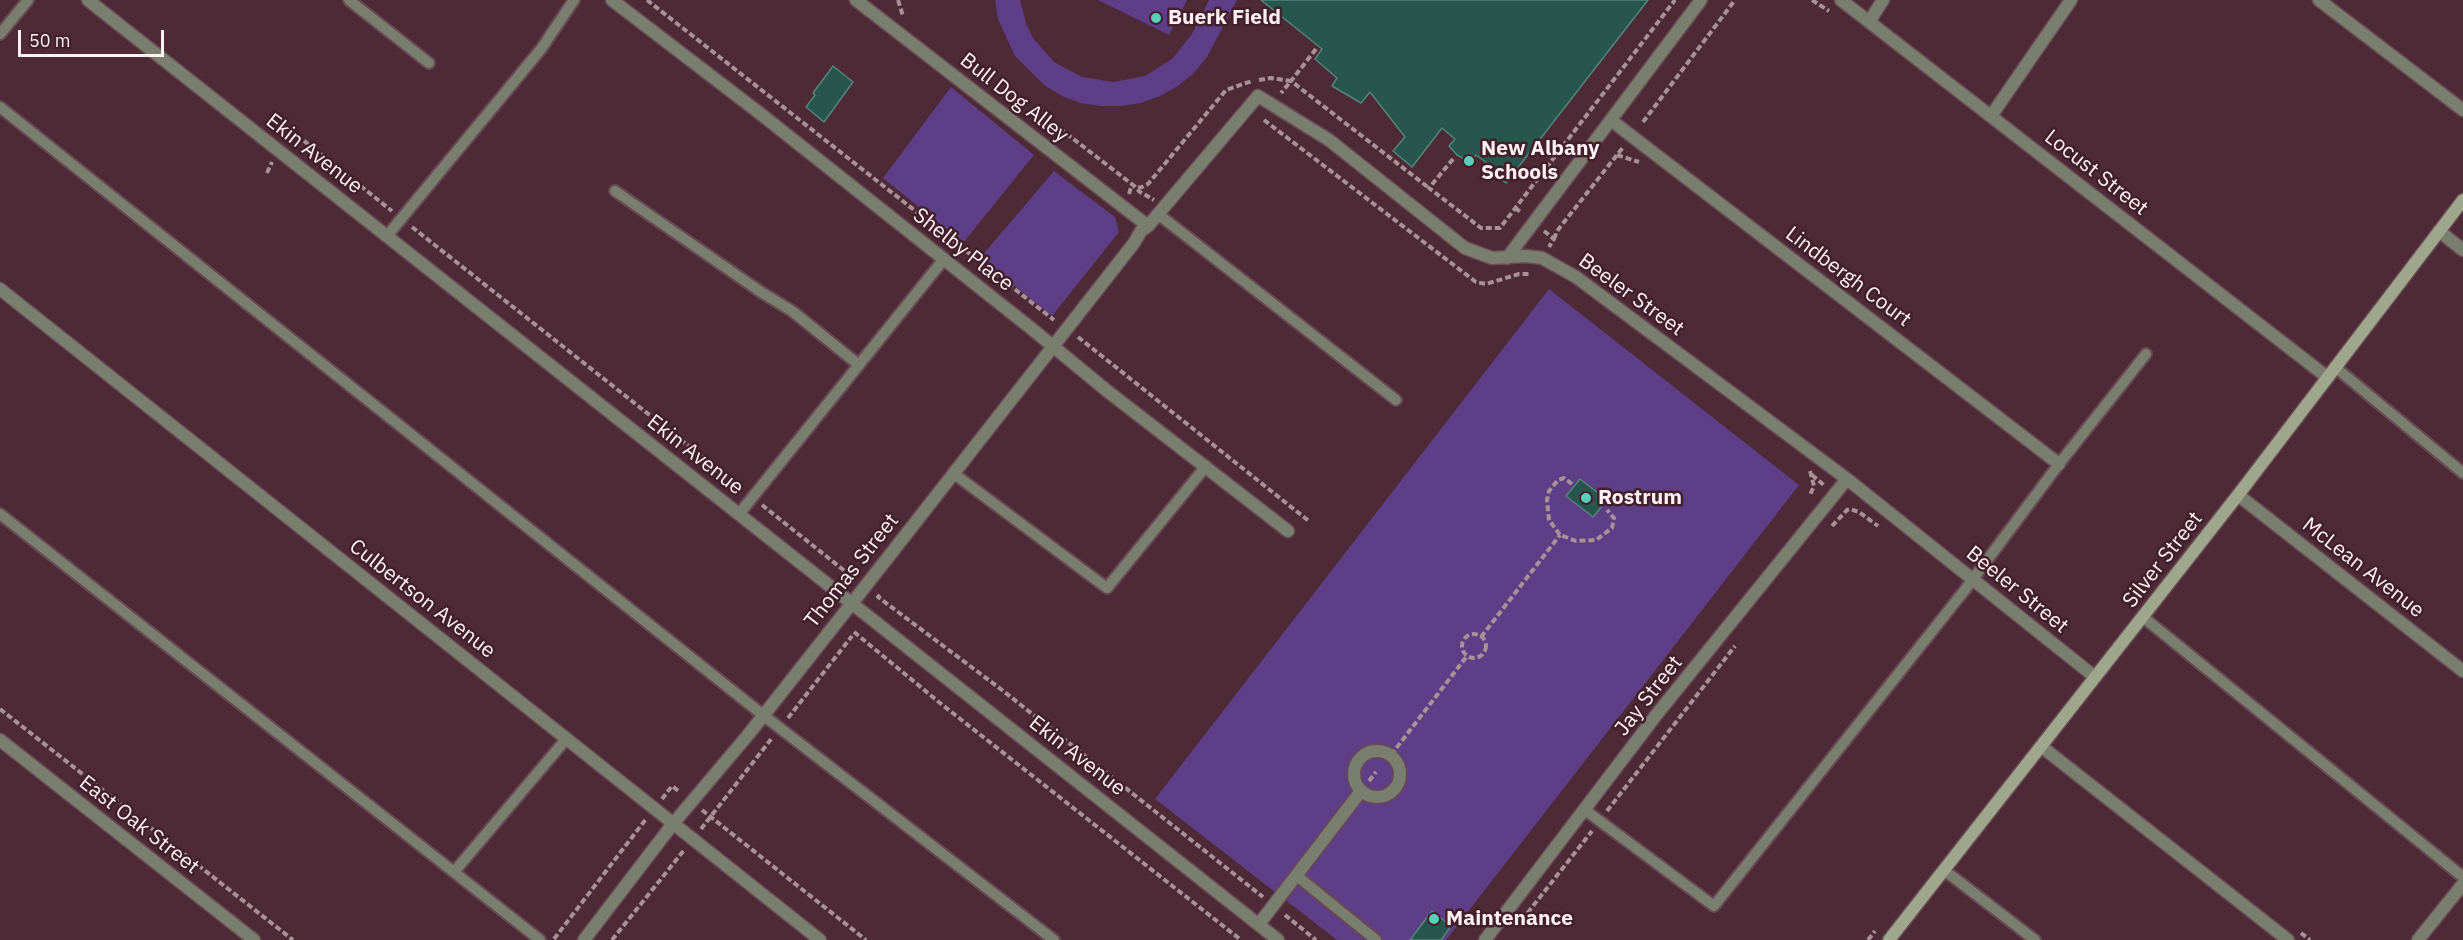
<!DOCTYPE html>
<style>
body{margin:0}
#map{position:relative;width:2463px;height:940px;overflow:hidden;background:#4d2a35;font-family:"IBM Plex Sans",sans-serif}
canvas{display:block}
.scale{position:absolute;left:18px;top:30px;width:146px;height:27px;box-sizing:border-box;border:3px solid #fef0f3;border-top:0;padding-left:8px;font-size:18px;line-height:21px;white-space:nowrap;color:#fef0f3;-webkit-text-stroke:4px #42202b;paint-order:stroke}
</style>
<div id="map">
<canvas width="2463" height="940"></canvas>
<div class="scale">50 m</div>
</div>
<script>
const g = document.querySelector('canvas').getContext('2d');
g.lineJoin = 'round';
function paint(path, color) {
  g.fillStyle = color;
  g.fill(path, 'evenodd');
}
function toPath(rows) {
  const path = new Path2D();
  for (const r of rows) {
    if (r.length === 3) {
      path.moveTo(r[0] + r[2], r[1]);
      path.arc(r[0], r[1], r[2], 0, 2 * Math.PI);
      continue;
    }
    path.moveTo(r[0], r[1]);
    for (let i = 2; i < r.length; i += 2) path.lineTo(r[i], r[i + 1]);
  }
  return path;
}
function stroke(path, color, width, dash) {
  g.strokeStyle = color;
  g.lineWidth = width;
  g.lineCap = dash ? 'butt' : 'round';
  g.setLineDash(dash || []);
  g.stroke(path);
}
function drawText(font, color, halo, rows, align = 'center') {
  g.font = font + ' "IBM Plex Sans",sans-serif';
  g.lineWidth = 5;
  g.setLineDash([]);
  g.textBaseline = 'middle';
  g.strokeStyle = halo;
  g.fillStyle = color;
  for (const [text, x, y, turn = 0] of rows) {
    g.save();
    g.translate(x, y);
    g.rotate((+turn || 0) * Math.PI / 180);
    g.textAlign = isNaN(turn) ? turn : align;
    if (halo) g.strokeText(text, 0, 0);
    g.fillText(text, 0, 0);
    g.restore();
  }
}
const green = toPath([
 [995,0,1020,0,1026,23,1033,38,1054,62,1082,77,1114,82,1145,76,1172,59,1192,34,1209,0,1237,0,1207,57,1194,73,1178,86,1160,96,1141,103,1121,106,1101,106,1080,103,1062,96,1044,85,1015,56,998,19],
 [1098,0,1187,0,1169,35],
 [951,87,1034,155,963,243,883,178],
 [1054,171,1115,217,1119,232,1052,316,980,258],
 [1549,289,1799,485,1446,940,1337,940,1155,799]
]);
const building = toPath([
 [1261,0,1648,0,1506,183,1484,167,1487,163,1476,155,1470,162,1457,155,1449,146,1455,139,1442,128,1412,167,1393,151,1405,137,1370,92,1361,103,1332,86,1337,78,1315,59,1322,49,1261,0],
 [833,66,853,82,824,122,806,107,815,95,813,93,833,66],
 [1580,479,1607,500,1593,517,1566,496,1580,479],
 [1432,911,1451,926,1441,940,1410,940,1432,911]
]);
const path = toPath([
 [647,0,1054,320],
 [898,0,903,16],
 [1812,0,1829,11],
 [1316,49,1291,81,1429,188],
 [1259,80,1271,78,1291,81,1281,93],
 [1035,118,1050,121,1137,188,1142,187,1148,184,1226,90,1252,81],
 [1264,120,1476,282,1486,284,1519,274,1530,274],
 [1643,122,1735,0],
 [281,135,284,125,392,211],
 [1617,155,1639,162],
 [1453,159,1429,188,1481,228,1500,228,1675,0],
 [267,173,272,162],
 [1129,194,1132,184,1140,192,1154,200],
 [1515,208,1522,213],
 [412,227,743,489],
 [1544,231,1554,239,1549,247],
 [1554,239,1557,231,1624,146],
 [1078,337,1310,522],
 [1810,471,1814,486,1810,495],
 [1812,475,1825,486],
 [1572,484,1564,478,1558,480,1549,491,1547,500,1549,520,1560,535,1576,541,1596,540,1612,528,1614,518,1607,510],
 [762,505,851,576],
 [1832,526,1847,510,1850,509,1859,512,1878,526],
 [880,595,878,597,1002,690,1263,897],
 [854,632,940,703,1241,940],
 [1474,646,12],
 [1481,637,1560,535],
 [0,709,293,940],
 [788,718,852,636],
 [1391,755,1467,656],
 [1369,781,1376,772],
 [662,799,672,786,680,792],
 [702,810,866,940],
 [1607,811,1735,646],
 [701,829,772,738],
 [1285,915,1316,940],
 [1522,920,1592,831],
 [2301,933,2310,940],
 [554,939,646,819],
 [612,940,685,849],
 [1868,940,1875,931]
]);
const service = toPath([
 [349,0,429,63],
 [0,34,28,0],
 [0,107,763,715,1054,940],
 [615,191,761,292,792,311,859,365],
 [1158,214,1396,400],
 [387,236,541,49,574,0],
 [2335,367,2463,473],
 [953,473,1107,588,1206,466],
 [0,514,540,940],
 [739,514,944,259],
 [2143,617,2463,877],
 [1585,810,1714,906,1964,591,2059,464,2146,354],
 [1944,870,2035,940],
 [454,872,567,738],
 [1297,876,1376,940]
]);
const minor = toPath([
 [88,0,1278,940],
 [612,0,762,115,1032,329,1106,390,1288,531],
 [856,0,1148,226],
 [1841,0,2327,377],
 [2319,0,2463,110],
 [1869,22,1883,0],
 [1991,116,2071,0],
 [1612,121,2059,464],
 [2439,231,2463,250],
 [1507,258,1701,0],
 [0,289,820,940],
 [2238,495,2463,671],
 [0,740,254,940],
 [2042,747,2288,940],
 [1377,774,23],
 [1259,924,1361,791],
 [584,940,672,825,748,735,886,560,1134,243,1141,231,1148,226,1258,96,1329,140,1465,248,1492,258,1526,256,1542,258,1576,277,1847,479,2095,677],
 [1485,940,1657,714,1847,479],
 [2418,940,2463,884]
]);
const secondary = toPath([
 [1889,940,2238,495,2463,200]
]);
const markers = [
 [1156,18,6,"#5bcebc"],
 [1469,161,6,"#5bcebc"],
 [1586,498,6,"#5bcebc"],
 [1434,919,6,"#5bcebc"]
];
const poiNames = [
 ["Buerk Field",1168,18],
 ["New Albany",1481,149],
 ["Schools",1481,173],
 ["Rostrum",1598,498],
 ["Maintenance",1446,919]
];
const streetNames = [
 ["Bull Dog Alley",1014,98,38],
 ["Ekin Avenue",314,154,38],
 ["Locust Street",2096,173,38],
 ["Shelby Place",963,250,38],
 ["Lindbergh Court",1848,277,37],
 ["Beeler Street",1631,295,36],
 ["Ekin Avenue",695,455,38],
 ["Silver Street",2163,560,-52],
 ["McLean Avenue",2363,568,38],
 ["Thomas Street",852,571,-52],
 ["Beeler Street",2017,590,39],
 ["Culbertson Avenue",422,599,38],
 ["Jay Street",1649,696,-52],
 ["Ekin Avenue",1077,756,38],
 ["East Oak Street",139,825,38]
];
paint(green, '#5d3e87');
paint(building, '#26564e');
stroke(building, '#54847b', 1.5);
stroke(service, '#694a53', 14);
stroke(minor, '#694a53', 15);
stroke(secondary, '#694a53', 15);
stroke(path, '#a99198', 4, [6, 3]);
stroke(service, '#797e6e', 10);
stroke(minor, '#797e6e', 12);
stroke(secondary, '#9ea68c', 12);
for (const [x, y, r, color] of markers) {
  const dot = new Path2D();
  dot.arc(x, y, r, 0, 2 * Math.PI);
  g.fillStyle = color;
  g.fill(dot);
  stroke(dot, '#42202b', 2);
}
drawText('bold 21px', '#fef0f3', '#42202b', poiNames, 'left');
drawText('21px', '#fef0f3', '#42202b', streetNames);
</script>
